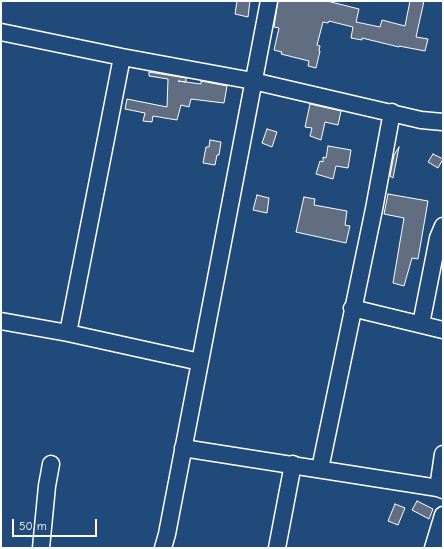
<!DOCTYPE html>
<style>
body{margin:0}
#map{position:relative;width:444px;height:549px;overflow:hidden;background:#1f4a7a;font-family:"Comic Neue",sans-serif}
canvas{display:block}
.frame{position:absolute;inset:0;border:2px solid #fff;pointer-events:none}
.scale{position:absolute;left:12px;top:519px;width:85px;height:18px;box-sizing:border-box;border:2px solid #fff;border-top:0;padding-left:5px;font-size:12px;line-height:14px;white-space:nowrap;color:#fff;-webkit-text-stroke:3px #1f4a7a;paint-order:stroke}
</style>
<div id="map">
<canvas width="444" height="549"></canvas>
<div class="frame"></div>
<div class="scale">50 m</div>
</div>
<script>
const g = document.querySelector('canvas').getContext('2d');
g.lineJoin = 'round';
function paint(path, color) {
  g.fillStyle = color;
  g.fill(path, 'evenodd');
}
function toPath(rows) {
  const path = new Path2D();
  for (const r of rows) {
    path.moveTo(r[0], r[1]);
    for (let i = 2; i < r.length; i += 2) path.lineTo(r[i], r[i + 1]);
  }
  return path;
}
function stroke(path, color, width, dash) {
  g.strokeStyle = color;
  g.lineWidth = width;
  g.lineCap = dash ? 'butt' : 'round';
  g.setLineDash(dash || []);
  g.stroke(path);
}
const building = toPath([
 [237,1,250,1,248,17,235,14,237,1],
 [278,1,327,1,359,9,356,22,380,27,382,20,405,26,410,1,424,1,416,37,428,39,425,51,399,46,399,47,362,38,362,40,351,38,353,27,329,21,328,23,323,22,317,45,320,46,319,51,320,51,316,68,308,66,309,61,281,54,282,52,274,50,279,28,274,27,278,1],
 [149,72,186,78,186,82,178,81,201,84,201,81,227,86,224,103,191,99,189,107,181,105,177,120,153,116,152,122,143,121,145,113,125,109,127,99,167,107,168,79,149,76,149,72],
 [310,104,341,111,338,125,325,122,321,140,310,136,312,128,305,127,310,104],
 [267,129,277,132,272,147,262,143,267,129],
 [210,140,221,142,219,155,217,155,215,165,203,163,206,147,209,147,210,140],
 [328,146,351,150,348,168,336,166,333,179,316,174,320,161,323,162,323,157,326,158,328,146],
 [399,147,393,178,390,176,394,155,399,147],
 [433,154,443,159,438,168,428,162,433,154],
 [388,194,428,201,418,259,412,258,404,286,393,283,404,218,384,214,388,194],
 [257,195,269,198,267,213,253,210,257,195],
 [304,197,315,199,314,205,347,211,345,225,350,226,346,243,296,232,304,197],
 [417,501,433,509,429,519,412,510,417,501],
 [395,504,405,508,398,525,388,521,395,504]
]);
const minor = toPath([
 [1,32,122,57,253,81,421,120,443,122],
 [352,308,443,330],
 [1,321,68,333,200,362],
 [421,324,438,238,443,226],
 [68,333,122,57],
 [183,448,438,488,443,490],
 [320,469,374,209,392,112],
 [438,488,443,454],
 [41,548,47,486,51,464],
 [163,548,167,534,200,362,269,1],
 [277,548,293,464],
 [433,548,443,515]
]);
paint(building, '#616e81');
stroke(building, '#fff', 1);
stroke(minor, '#fff', 19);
stroke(minor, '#1f4a7a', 16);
</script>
